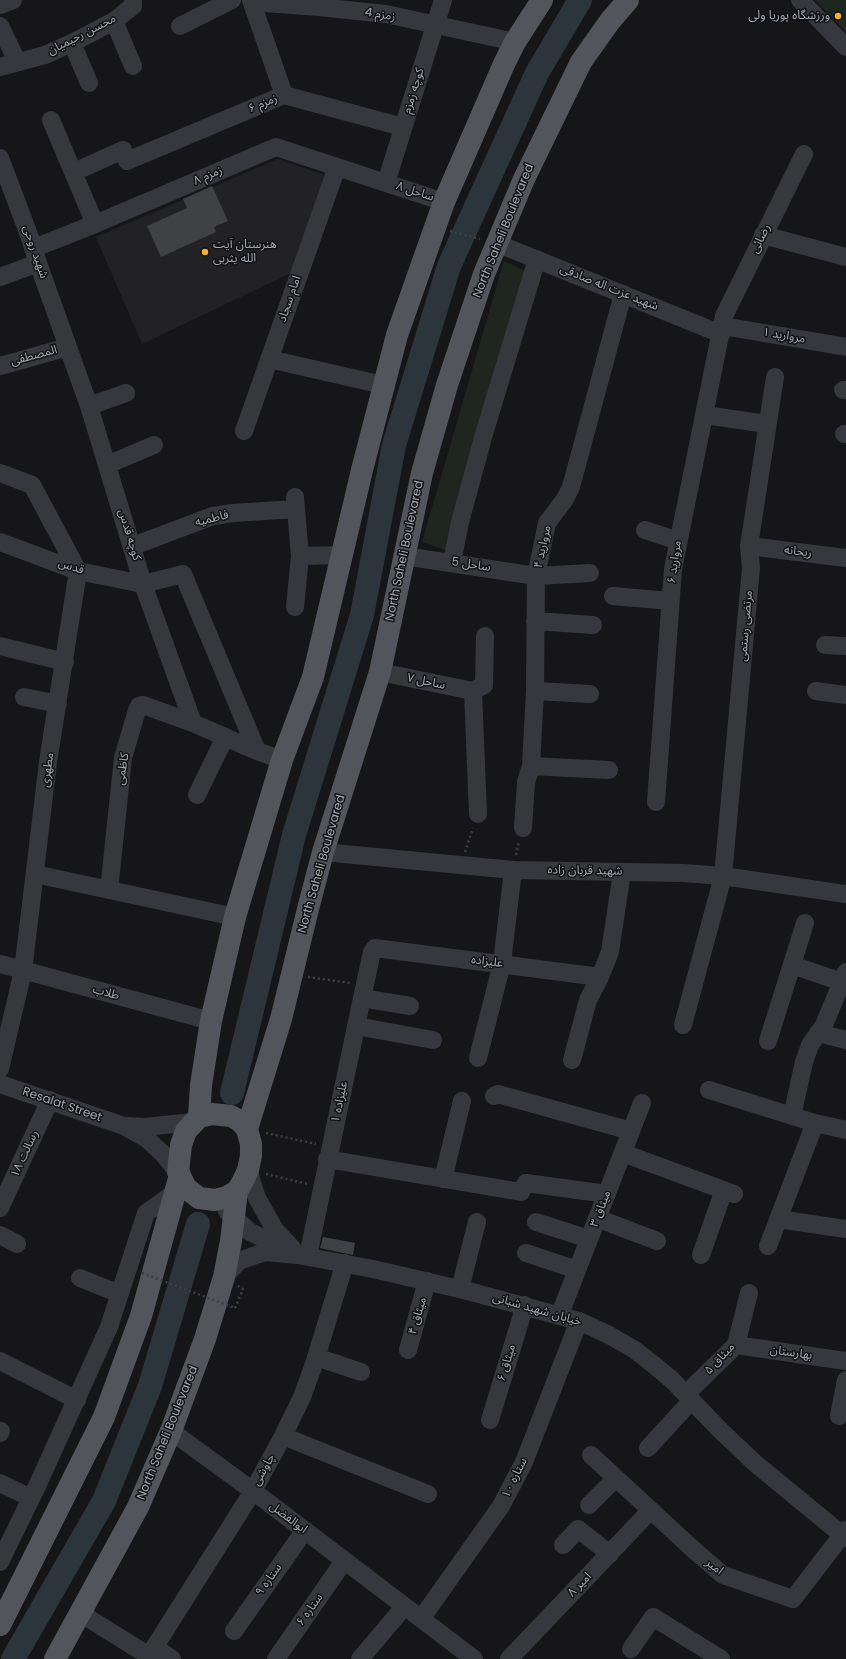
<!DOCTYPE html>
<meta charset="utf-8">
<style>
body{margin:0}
canvas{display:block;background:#161618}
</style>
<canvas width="846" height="1659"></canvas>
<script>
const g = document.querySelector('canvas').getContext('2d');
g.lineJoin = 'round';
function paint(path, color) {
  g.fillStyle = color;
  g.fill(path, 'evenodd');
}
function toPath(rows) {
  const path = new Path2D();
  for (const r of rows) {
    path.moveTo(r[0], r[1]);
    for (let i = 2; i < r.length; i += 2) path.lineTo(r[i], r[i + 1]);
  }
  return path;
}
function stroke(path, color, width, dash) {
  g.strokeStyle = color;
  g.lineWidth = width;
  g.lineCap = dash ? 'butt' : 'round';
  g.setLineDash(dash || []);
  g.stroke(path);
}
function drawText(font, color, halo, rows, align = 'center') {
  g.font = font + ' Poppins,"Noto Sans Arabic",sans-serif';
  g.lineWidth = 3;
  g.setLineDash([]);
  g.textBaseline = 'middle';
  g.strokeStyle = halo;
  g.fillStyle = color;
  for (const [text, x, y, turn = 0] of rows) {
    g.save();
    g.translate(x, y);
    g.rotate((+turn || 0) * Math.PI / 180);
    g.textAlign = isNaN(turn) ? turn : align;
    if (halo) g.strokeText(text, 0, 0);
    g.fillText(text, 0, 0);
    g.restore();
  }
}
const built = toPath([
 [278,159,333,178,301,268,142,344,96,237]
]);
const green = toPath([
 [815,0,846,0,846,32],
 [504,261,527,272,449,551,422,542]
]);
const river = toPath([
 [232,1093,294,835,362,615,394,445,449,266,537,73,580,0],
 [13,1659,104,1501,150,1386,198,1224]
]);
const building = toPath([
 [212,186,228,221,214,227,216,232,161,257,147,226,187,208,183,199],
 [323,1237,355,1243,353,1255,320,1248]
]);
const path = toPath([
 [450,231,480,239],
 [465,852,473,828],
 [516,855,519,842],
 [308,977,351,983],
 [266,1133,316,1144],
 [266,1174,308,1184],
 [235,1308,243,1289,238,1286]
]);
const minor = toPath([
 [251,0,284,95],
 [800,0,846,47],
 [252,2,319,7,386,14,515,42],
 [0,5,13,0],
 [114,21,133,66],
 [0,26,17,61],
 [180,26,232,0],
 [72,43,89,83],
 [0,67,45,55,72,43,114,21,133,6,133,0],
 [51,120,95,224],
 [0,158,29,235,38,263,89,406,143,584,193,723],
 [83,168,123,150,127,161,284,95,403,127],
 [386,183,443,0],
 [763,235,846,257],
 [496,243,721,334],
 [34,248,95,224,276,147,444,202],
 [0,277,38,263],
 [723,326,846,347],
 [269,359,383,385],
 [0,366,68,347],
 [843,390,846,390],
 [89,406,126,393],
 [705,415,767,424],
 [244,431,337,167],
 [844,434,846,434],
 [107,465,154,445],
 [0,473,32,485,78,571,48,762,23,971,0,1069],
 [295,497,300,556,342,555],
 [645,530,678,541],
 [0,542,78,571,143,584,183,574,257,751],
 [133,546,213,516,233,513,296,509],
 [749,546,846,558],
 [404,556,536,576,590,573],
 [452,562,460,522,484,434,537,259],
 [613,596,670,601],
 [295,607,300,556],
 [535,621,593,625],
 [825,645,846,646],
 [0,646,65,662],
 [380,672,473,691],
 [535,691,590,694],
 [816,691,846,695],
 [24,697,58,704],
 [531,766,609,770],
 [197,795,225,737],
 [656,802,673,569,724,316,804,154],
 [478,814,473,691,484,685,485,636],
 [523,828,526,782,531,766,535,691,536,576,547,523,565,499,571,487,623,294],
 [323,852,513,870,683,873,723,876,846,894],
 [35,874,235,917],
 [109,890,123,758,137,710,139,706,143,705,193,723,257,751,282,760],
 [0,964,211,1021],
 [792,965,842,982],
 [362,998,410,1006],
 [683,1025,723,876,751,568,749,546,775,377],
 [356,1026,433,1040],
 [818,1033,846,1040],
 [768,1041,805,923],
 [478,1058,502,963,513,870],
 [572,1060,588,1000,600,977,610,952,622,872],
 [0,1084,124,1126,147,1139,163,1154,178,1172],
 [709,1090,815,1123,846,1130],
 [494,1096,498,1094,631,1131],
 [792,1116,804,1062,810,1045,824,1025,846,972],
 [126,1126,144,1127,194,1122],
 [623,1153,734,1194],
 [327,1159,521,1192,526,1183,607,1194],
 [248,1170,257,1198,275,1230,292,1248],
 [443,1179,462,1101],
 [0,1208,50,1100],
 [227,1211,250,1232,287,1249],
 [597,1218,657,1241],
 [778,1219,846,1229],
 [536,1222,589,1239],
 [0,1235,17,1244],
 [768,1246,815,1123],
 [526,1253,577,1270],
 [701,1255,724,1190],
 [308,1256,362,998,372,952,375,948,600,977],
 [224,1277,239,1261,265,1252,298,1255,373,1269,468,1291,579,1321,609,1335,635,1350,654,1365,672,1380,721,1431,756,1464,846,1538],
 [80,1278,120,1294],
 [460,1289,477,1222],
 [560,1314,642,1103],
 [736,1345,846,1361],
 [408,1350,427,1281],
 [316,1357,361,1372],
 [0,1361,77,1400],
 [686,1394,736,1345,749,1293],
 [839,1416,846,1380],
 [490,1420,525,1305],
 [171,1431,253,1491,474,1659],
 [0,1433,1,1431],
 [283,1436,428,1494],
 [648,1448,692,1400],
 [591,1455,695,1551,723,1575,793,1599,846,1530],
 [0,1483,31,1498],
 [589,1505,616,1478],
 [563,1545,578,1529,610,1554],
 [0,1562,38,1484,109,1327,146,1213,174,1193],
 [80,1613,149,1656],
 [421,1619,501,1506,524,1462,579,1321],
 [234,1631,305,1530],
 [155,1647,172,1659],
 [631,1649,653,1617,721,1659],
 [147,1659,253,1491,283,1436,302,1397,314,1364,345,1263],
 [276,1659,344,1561],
 [360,1659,404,1607],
 [509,1659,651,1510]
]);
const major = toPath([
 [212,1114,231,1116,240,1121,247,1129,251,1144,251,1156,248,1170,242,1183,237,1191,227,1197,215,1200,199,1198,186,1188,178,1172,181,1145,186,1131,199,1117,212,1114],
 [199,1117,201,1085,211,1021,235,917,282,760,313,677,362,470,397,335,444,202,504,64,515,42,542,0],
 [247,1129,281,1019,309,905,323,852,380,672,422,473,447,385,484,274,524,179,581,62,610,21,628,0],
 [0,1625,104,1417,141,1316,180,1175],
 [55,1659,138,1507,171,1431,205,1339,224,1277,231,1241,237,1191]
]);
const pathBridge = toPath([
 [142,1273,235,1308]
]);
const markers = [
 [838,16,4,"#f2b134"],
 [205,252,4,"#f2b134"]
];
const streetNames = [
 ["زمزم 4",380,15,9],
 ["محسن رحیمیان",82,35,-27],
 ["کوچه زمزم",414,91,-73],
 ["زمزم ۶",263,104,-23],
 ["زمزم ۸",208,176,-23],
 ["ساحل ۸",415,192,18],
 ["North Saheli Boulevared",504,231,-68],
 ["رضائی",761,239,-64],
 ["شهید روحی",35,252,71],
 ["شهید عزت اله صادقی",609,288,22],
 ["امام سجاد",290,299,-71],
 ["مروارید ۱",784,336,10],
 ["المصطفی",34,356,-15],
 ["فاطمیه",212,519,-14],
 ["کوچه قدس",129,535,73],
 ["مروارید ۴",543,547,-78],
 ["North Saheli Boulevared",405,551,-78],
 ["ریحانه",798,552,7],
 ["مروارید ۶",675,562,-82],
 ["ساحل 5",471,565,9],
 ["قدس",71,567,18],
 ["مرتضی رستمی",746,626,-85],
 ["ساحل ۷",426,682,12],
 ["کاظمی",123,769,-81],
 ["مطهری",48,770,-82],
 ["North Saheli Boulevared",322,864,-74],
 ["شهید قربان زاده",585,871,1],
 ["علیزاده",487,962,7],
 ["طلاب",106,993,15],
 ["علیزاده ۱",340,1102,-78],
 ["Resalat Street",62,1105,19],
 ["رسالت ۱۸",25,1154,-65],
 ["میثاق ۳",601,1209,-69],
 ["خیابان شهید شبانی",537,1310,16],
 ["میثاق ۴",418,1316,-74],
 ["بهارستان",791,1353,8],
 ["میثاق ۵",720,1359,-47],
 ["میثاق ۶",507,1363,-73],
 ["North Saheli Boulevared",168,1433,-68],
 ["چاوشی",264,1470,-61],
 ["ستاره ۱۰",515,1478,-64],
 ["ابوالفضل",288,1518,37],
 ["امیر",714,1567,38],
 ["ستاره ۹",269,1580,-55],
 ["امیر ۸",580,1585,-46],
 ["ستاره ۶",310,1610,-55]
];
const poiNames = [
 ["ورزشگاه پوریا ولی",830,16],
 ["هنرستان آیت",213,245,"left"],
 ["الله یثربی",213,259,"left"]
];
paint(built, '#222225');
paint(green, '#1e261f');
stroke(river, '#2c353c', 24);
paint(building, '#404145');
stroke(path, '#3d3f44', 2.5, [2, 3]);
stroke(minor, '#37383d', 18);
stroke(major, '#53555c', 22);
stroke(pathBridge, '#3d3f44', 2.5, [2, 3]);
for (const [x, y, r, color] of markers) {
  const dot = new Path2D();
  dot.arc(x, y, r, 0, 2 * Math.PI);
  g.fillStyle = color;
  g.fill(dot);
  stroke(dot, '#111113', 1.5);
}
drawText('12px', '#a8adb8', '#111113', streetNames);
drawText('12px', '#a8adb8', '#111113', poiNames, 'right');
</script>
